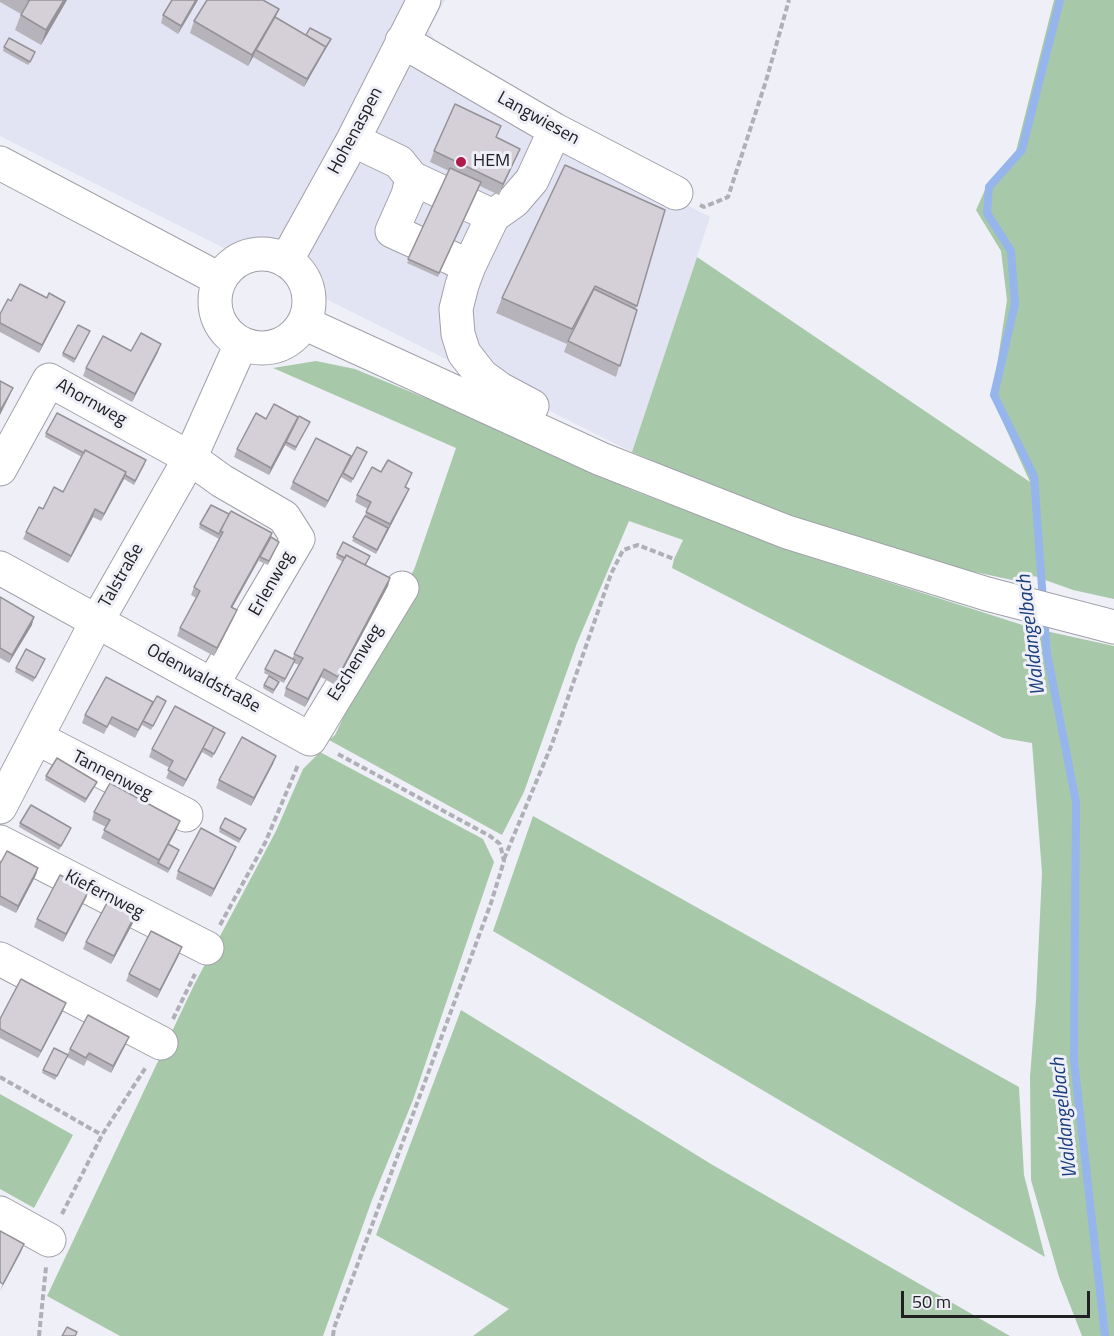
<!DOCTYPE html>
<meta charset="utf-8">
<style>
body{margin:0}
#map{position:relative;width:1114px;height:1336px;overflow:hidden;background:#efeff8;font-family:"Titillium Web",sans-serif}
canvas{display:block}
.scale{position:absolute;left:901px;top:1291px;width:189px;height:27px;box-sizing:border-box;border:3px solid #212124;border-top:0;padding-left:8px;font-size:18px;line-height:21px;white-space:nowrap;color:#212124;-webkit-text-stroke:4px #efeff8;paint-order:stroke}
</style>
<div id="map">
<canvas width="1114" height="1336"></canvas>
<div class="scale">50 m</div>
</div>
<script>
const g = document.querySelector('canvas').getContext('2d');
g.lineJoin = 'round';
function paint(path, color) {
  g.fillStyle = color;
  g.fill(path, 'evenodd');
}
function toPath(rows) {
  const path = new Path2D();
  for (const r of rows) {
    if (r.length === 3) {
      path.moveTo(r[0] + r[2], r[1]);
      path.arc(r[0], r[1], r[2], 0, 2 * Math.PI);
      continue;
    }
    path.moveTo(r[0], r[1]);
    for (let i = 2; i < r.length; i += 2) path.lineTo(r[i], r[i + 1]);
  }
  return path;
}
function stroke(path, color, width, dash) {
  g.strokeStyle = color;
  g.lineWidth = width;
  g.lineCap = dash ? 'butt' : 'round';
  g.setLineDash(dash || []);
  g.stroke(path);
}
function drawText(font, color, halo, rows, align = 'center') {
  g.font = font + ' "Titillium Web",sans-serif';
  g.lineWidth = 6;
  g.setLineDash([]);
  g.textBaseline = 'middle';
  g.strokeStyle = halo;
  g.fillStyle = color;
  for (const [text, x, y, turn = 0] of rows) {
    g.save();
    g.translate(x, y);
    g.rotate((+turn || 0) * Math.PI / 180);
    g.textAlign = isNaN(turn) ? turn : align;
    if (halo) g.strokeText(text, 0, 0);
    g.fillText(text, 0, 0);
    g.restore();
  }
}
const built = toPath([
 [0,0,445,0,429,30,441,53,617,168,710,217,632,452,0,136]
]);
const green = toPath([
 [1054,0,1114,0,1114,599,1073,590,1034,576,1026,583,947,566,801,519,698,481,632,452,697,257,1030,482,992,398,1007,300,1001,251,976,210,989,181,1016,151],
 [316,361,355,369,467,415,634,491,816,559,1032,628,1114,646,1114,1336,1082,1336,1059,1277,1031,1180,1030,1077,1036,1000,1042,873,1032,743,1003,738,672,568,674,559,683,540,629,521,577,643,524,792,502,835,329,740,335,735,415,567,456,448,273,368],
 [320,752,483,839,494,862,413,1100,372,1200,323,1336,120,1336,47,1296,194,985,276,831,303,769],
 [533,816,1019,1087,1024,1175,1045,1257,493,931],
 [461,1010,711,1164,1010,1336,473,1336,509,1309,376,1235],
 [0,1094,73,1135,34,1208,0,1189]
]);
const stream = toPath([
 [1043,601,1034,476,994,395,1015,304,1011,251,987,213,989,187,1022,150,1060,0],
 [1044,616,1047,653,1076,802,1074,1061,1105,1336]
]);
const path = toPath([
 [700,205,704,207,728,197,766,81,789,0],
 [504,859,552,744,611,574,623,550,638,545,674,559],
 [220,925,265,843,298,765],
 [173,1019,195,974],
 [0,1077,102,1135],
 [62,1214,102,1135,146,1067],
 [39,1336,46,1267],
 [333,1336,334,1328,491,903,504,861,500,844,490,836,336,753]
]);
const minor = toPath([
 [402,41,555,130,676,193],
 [353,140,399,162,412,178,408,195,392,231,469,266],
 [0,163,219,279],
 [412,178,493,216],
 [262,301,47],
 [286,261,353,140,424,0],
 [304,323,601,459,787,532,987,594,1114,627],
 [532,406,500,389,482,376,464,353,458,334,456,309,462,285,469,266,493,216,514,201,532,180,555,130],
 [0,469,49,380,190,458,222,481,284,517,298,539,212,685],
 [0,568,310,739,402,588],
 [37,738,186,815],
 [0,807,97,621,190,458,241,344],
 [0,842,207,948],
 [0,959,161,1043],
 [0,1213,49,1240]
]);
const wall = toPath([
 [0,0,67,0,41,45,15,30,21,14,0,2],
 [198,0,178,34,161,23,163,15],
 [279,9,275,18,306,35,331,39,304,87,253,57,248,66,190,33,194,21],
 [4,47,34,56,28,65,3,51],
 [497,138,520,149,515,160,499,195,480,186,438,277,407,263,449,171,430,162,434,151],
 [665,210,616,377,564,352,567,344,496,313,502,298],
 [47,298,65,302,62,309,39,353,0,332,0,314],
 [88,335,74,363,62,356,63,353],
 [131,351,158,352,132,402,83,376,86,368],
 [298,417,310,422,308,425,295,451,285,445,269,475,234,457,237,449,266,419],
 [46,433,145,464,134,485,124,479,101,521,93,517,68,563,23,539,26,532,43,509,63,492,82,457,45,437],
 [367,452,351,483,341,477,325,508,290,489,293,482,351,456],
 [381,472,412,473,406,487,406,496,376,554,352,541,368,509,355,502,357,495],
 [229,514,272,533,271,537,279,542,268,565,259,561,260,558,232,608,234,617,214,656,177,636,180,628,196,598,191,595,194,587,219,539,199,528,200,524],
 [337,554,370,556,366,565,390,578,388,586,335,685,321,677,305,707,284,696,286,688,299,665,294,663,284,683,264,673,265,669,292,659,343,562,336,558],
 [0,597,32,625,9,663,0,658],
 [45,659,33,682,15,672,16,668],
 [264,685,277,685,273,694,263,688],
 [166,701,151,730,142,725,135,738,109,724,104,734,82,723,85,715,153,702],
 [213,730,223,737,212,758,202,752,183,787,166,778,170,768,149,757,152,749],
 [276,756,273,764,251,806,216,788,219,780],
 [46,776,95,786,85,803,45,780],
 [94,812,177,829,169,844,178,854,168,873,101,838,106,827,92,820],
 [20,823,69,832,59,850,19,827],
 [220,828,246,829,239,843,219,832],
 [236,847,233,854,211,897,176,879,178,871],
 [0,864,38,868,36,875,16,913,0,905],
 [89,890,86,898,63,942,34,927,37,919],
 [135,915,133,923,111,964,83,949,86,942],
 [179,955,157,998,126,981,129,974],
 [63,1011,38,1058,0,1038,0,1019],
 [126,1044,111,1073,87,1060,84,1066,67,1057,55,1080,42,1073,43,1070,67,1055,70,1049]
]);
const shadedWall = toPath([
 [64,0,67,0,41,45,46,30],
 [196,0,198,0,178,34,181,26],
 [279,9,274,21,256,50,253,57,248,66,252,55],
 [331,39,329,43,304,87,307,79],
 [520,149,515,160,499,195,503,184],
 [65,302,62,309,39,353,42,345],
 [161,344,158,352,132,402,135,394],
 [13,388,8,399,0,415,0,411],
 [298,417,285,445,269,475,271,468],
 [351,456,341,477,325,508,328,501],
 [126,472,124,479,101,521,104,514],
 [409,489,406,496,376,554,390,524],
 [95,509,93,517,68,563,71,556],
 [272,533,269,541,228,615,231,607],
 [390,578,388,586,335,685,338,677],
 [237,610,234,617,214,656,217,648],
 [34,617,32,625,9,663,12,655],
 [324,669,321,677,305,707,308,699],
 [203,748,202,752,183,787,186,780],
 [276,756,273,764,251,806,254,798],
 [180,821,177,829,158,864,159,860],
 [236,847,233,854,211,897,214,889],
 [38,868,36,875,16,913,18,906],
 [89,890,86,898,63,942,66,934],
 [135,915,133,923,111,964,114,956],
 [182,947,179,955,157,998,160,990],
 [66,1003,63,1011,38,1058,41,1051],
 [129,1037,126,1044,111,1073,113,1066],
 [24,1244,21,1252,0,1291,3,1284]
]);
const building = toPath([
 [28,0,64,0,46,30,21,15,29,1,28,0],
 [172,0,196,0,181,26,163,15,172,0],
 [207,0,263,0,279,9,252,55,194,21,207,0],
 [275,17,326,47,307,79,256,50,275,17],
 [310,28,331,39,324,50,326,47,306,35,310,28],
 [9,38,35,52,30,62,4,47,9,38],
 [455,104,501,126,496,137,520,149,503,184,434,151,455,104],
 [565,165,665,210,637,306,595,286,572,329,502,298,565,165],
 [450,168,481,182,439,273,408,259,450,168],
 [20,284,47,298,49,293,65,302,42,345,0,323,0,314,8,299,11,301,20,284],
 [594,289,637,310,620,366,568,341,594,289],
 [78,325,90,331,75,359,63,353,78,325],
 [141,333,161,344,135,394,86,368,103,336,131,351,141,333],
 [0,381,13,388,0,411,0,381],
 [274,404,298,417,271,468,237,449,256,413,266,419,274,404],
 [57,413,146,460,135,481,125,475,126,472,85,450,84,453,46,433,57,413],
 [299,416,310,422,296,447,286,442,299,416],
 [316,438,351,456,328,501,293,482,316,438],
 [357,447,367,452,353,479,343,473,357,447],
 [85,450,126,472,104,514,95,509,71,556,26,532,39,507,43,509,54,487,63,492,85,450],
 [388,460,412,473,405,487,409,489,390,524,366,512,371,502,357,495,372,467,381,472,388,460],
 [211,505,229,514,219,534,200,524,211,505],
 [231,511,272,533,231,607,237,610,217,648,180,628,200,591,194,587,223,532,220,531,231,511],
 [365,516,388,528,377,550,353,537,365,516],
 [271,537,279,542,269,561,260,557,271,537],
 [343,542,370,556,365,565,346,555,345,558,337,554,343,542],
 [346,555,390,578,338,677,324,669,308,699,286,688,303,658,294,654,346,555],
 [0,597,34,617,12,655,0,648,0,597],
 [26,649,45,659,35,678,16,668,26,649],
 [275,650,295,660,285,679,265,669,275,650],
 [269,676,279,682,274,690,264,685,269,676],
 [106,677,153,702,138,730,112,717,107,727,85,715,106,677],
 [157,696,166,701,153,726,143,721,157,696],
 [175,706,214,727,186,780,168,770,173,761,152,749,175,706],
 [214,727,225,733,214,754,203,748,214,727],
 [242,737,276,756,254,798,219,780,242,737],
 [57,758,97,782,86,799,46,776,57,758],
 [110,783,180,821,159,860,104,830,110,820,94,812,110,783],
 [31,805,71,828,61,846,20,823,31,805],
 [225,818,246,829,240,839,220,828,225,818],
 [201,828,236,847,214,889,178,871,201,828],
 [168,844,179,850,169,869,158,863,168,844],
 [7,851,38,868,18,906,0,896,0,864,7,851],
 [60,875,89,890,66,934,37,919,60,875],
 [108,901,135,915,114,956,86,942,108,901],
 [151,931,182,947,160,990,129,974,151,931],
 [21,979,66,1003,41,1051,0,1029,0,1019,21,979],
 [88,1015,129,1037,113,1066,89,1053,86,1058,70,1049,88,1015],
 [54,1048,68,1055,57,1076,43,1070,54,1048],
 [0,1231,24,1244,3,1284,0,1282,0,1231],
 [67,1327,77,1332,75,1336,62,1336,67,1327]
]);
const markers = [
 [461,162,6,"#af1c4a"]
];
const streetNames = [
 ["Langwiesen",538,119,29],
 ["Hohenaspen",356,131,-62],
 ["Ahornweg",91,403,29],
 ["Talstraße",122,576,-60],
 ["Erlenweg",272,584,-60],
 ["Eschenweg",356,663,-58],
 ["Odenwaldstraße",203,679,28],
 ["Tannenweg",112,776,27],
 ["Kiefernweg",104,895,27]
];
const poiNames = [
 ["HEM",473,162]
];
const waterNames = [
 ["Waldangelbach",1032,635,-97],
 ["Waldangelbach",1065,1118,-96]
];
paint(built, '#e2e3f3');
paint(green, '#a8c9a9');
stroke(stream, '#95b5ec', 8);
stroke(minor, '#a0a1a9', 35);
stroke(path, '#afafb6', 4, [6, 3]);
stroke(minor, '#fff', 33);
paint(wall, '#b7b3ba');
paint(shadedWall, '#959297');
paint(building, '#d5d0d8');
stroke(building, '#959297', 1.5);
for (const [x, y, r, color] of markers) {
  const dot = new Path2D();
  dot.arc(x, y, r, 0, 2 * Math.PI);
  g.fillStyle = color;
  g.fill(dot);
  stroke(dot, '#efeff8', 2);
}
drawText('18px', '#212124', '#efeff8', streetNames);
drawText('18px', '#212124', '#efeff8', poiNames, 'left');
drawText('italic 20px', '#1a3d7d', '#efeff8', waterNames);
</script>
